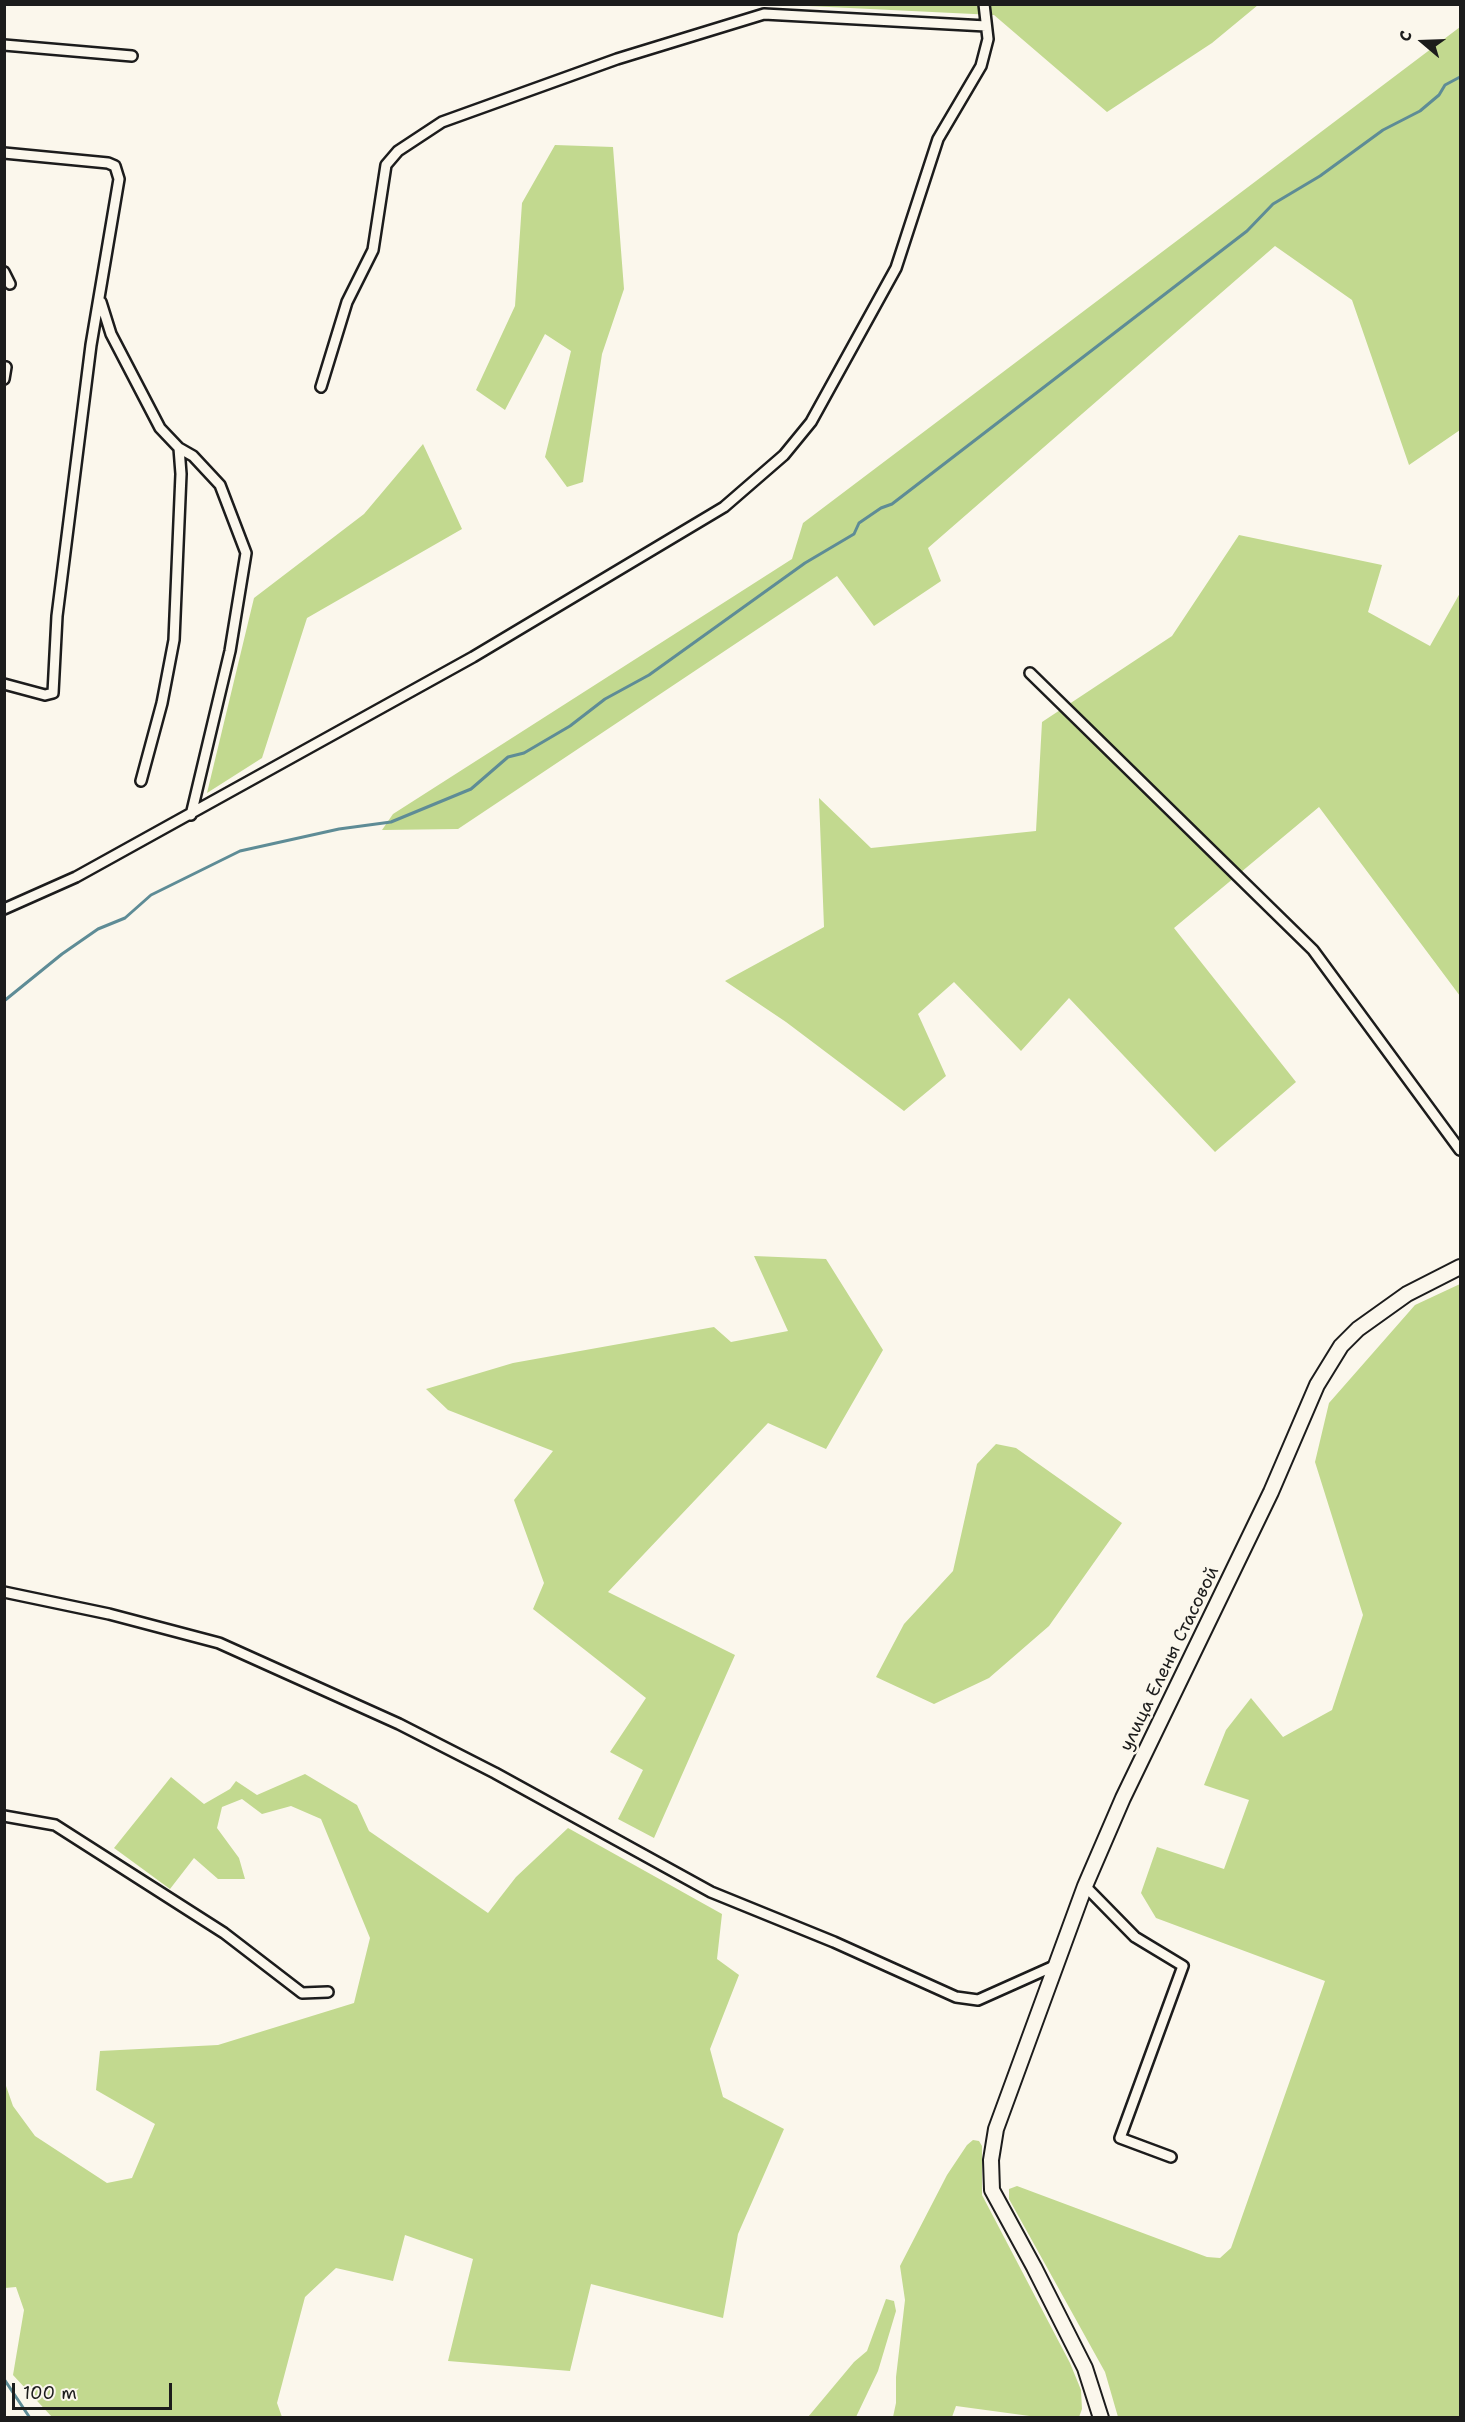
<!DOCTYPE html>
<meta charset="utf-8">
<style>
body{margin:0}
#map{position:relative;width:1465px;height:2422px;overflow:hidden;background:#fbf7ec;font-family:"Shantell Sans",sans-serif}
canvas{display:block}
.frame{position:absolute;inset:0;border:6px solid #1c1c1c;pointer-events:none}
.north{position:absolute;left:1393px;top:12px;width:60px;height:60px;-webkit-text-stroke:4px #fbf7ec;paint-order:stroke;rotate:289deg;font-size:16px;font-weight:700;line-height:24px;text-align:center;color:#1c1c1c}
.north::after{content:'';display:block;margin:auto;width:21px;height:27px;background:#1c1c1c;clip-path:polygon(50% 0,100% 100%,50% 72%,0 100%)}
.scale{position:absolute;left:12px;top:2383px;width:160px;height:27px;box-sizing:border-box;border:3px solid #1c1c1c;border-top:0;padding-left:8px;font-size:18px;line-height:21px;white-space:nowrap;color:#1c1c1c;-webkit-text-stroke:4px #fbf7ec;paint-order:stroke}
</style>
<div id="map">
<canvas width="1465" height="2422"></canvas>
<div class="frame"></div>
<div class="north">С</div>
<div class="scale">100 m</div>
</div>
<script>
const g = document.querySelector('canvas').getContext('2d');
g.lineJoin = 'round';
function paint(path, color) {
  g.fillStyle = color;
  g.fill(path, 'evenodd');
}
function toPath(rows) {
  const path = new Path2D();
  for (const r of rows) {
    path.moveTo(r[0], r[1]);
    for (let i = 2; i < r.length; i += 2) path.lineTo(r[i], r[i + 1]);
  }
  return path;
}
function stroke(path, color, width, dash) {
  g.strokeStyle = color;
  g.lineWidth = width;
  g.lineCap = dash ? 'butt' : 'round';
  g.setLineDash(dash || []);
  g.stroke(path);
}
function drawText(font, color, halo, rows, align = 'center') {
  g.font = font + ' "Shantell Sans",sans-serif';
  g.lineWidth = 5;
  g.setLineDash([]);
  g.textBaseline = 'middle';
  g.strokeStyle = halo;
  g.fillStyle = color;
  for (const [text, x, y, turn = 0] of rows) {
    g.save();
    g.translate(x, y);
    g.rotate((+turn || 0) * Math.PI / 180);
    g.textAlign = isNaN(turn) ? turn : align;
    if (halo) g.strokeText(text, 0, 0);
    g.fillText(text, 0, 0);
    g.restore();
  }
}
const green = toPath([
 [788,5,1258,5,1212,43,1107,112,994,15],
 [1460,27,1460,430,1409,465,1352,300,1275,246,928,548,941,581,874,626,837,576,458,829,382,830,393,814,792,559,803,523],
 [555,145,613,147,624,289,602,354,583,482,567,487,545,457,571,351,545,334,505,410,476,390,515,306,522,203],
 [423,444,462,529,307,618,262,758,207,793,254,598,364,514],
 [1239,535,1382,565,1368,612,1430,646,1460,593,1460,996,1319,807,1174,928,1296,1082,1215,1152,1069,998,1021,1051,954,982,918,1014,946,1076,904,1111,786,1022,725,981,824,927,819,798,871,848,1036,831,1042,722,1172,636],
 [754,1256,826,1259,883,1350,826,1449,768,1423,608,1592,735,1655,654,1838,618,1819,643,1770,610,1752,646,1698,533,1609,544,1583,514,1500,553,1451,448,1410,426,1389,513,1363,714,1327,731,1342,788,1331],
 [1460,1284,1460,2417,1118,2417,1105,2372,1009,2199,1009,2189,1017,2186,1207,2257,1220,2258,1231,2248,1325,1981,1156,1918,1141,1893,1157,1847,1224,1869,1249,1800,1204,1785,1226,1730,1251,1698,1283,1737,1332,1710,1363,1615,1315,1462,1329,1403,1415,1305],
 [996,1444,1016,1448,1122,1523,1049,1626,989,1678,934,1704,876,1677,904,1624,953,1571,977,1464],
 [305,1774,357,1805,369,1831,488,1913,516,1877,568,1828,722,1914,717,1959,739,1975,710,2049,723,2097,784,2129,738,2234,723,2318,591,2284,570,2371,448,2361,473,2259,405,2235,393,2281,336,2268,305,2297,277,2403,282,2417,52,2417,13,2375,24,2310,16,2287,5,2288,5,2083,13,2106,35,2136,107,2183,132,2178,155,2124,96,2090,100,2051,218,2045,354,2003,370,1938,321,1819,291,1806,262,1814,242,1799,222,1807,217,1828,239,1858,245,1879,218,1879,194,1858,170,1889,114,1848,171,1777,204,1804,230,1789,236,1781,257,1795],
 [973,2140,979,2141,982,2146,982,2195,1070,2363,1081,2390,1082,2409,1079,2417,1037,2417,956,2406,952,2417,893,2417,896,2403,896,2377,905,2300,900,2266,947,2175,967,2145],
 [886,2299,894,2301,896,2311,878,2371,856,2417,808,2417,854,2362,867,2351]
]);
const stream = toPath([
 [4,1001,62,954,98,929,125,918,151,895,240,851,339,829,391,822,471,789,508,757,524,753,570,726,605,699,649,675,805,563,854,534,859,523,881,508,892,504,1247,231,1273,204,1320,176,1383,130,1420,111,1439,95,1445,85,1460,77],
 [4,2379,30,2418]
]);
const minor = toPath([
 [4,45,132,56],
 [4,153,108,163,115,166,119,179,91,345,57,616,53,693,45,695,4,684],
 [4,272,10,284],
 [101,302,111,334,160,428,179,448,193,456,220,485,246,553,230,651,191,815],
 [4,379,6,367],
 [321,387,347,302,373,250,386,165,398,151,442,122,617,59,764,14,986,26],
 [1030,673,1313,950,1460,1150],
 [141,781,162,703,174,640,181,474,179,448],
 [4,909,76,877,473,657,724,507,784,455,811,422,896,268,938,139,981,66,988,39,984,4],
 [4,1592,109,1614,219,1643,399,1724,495,1773,711,1892,834,1942,956,1997,978,2000,1054,1966],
 [4,1816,55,1825,224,1933,302,1993,328,1992],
 [1085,1886,1135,1937,1183,1966,1120,2138,1171,2157]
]);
const secondary = toPath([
 [1101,2418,1085,2368,1034,2267,992,2190,991,2160,996,2129,1085,1886,1123,1798,1271,1492,1317,1385,1341,1346,1358,1329,1407,1294,1460,1267]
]);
const streetNames = [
 ["улица Елены Стасовой",1170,1659,-64]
];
paint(green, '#c2d98f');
stroke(stream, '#5e8c96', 3);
stroke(minor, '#1c1c1c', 14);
stroke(secondary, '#1c1c1c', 18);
stroke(minor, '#fbf7ec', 9);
stroke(secondary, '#fbf7ec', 14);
drawText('18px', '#1c1c1c', '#fbf7ec', streetNames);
</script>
